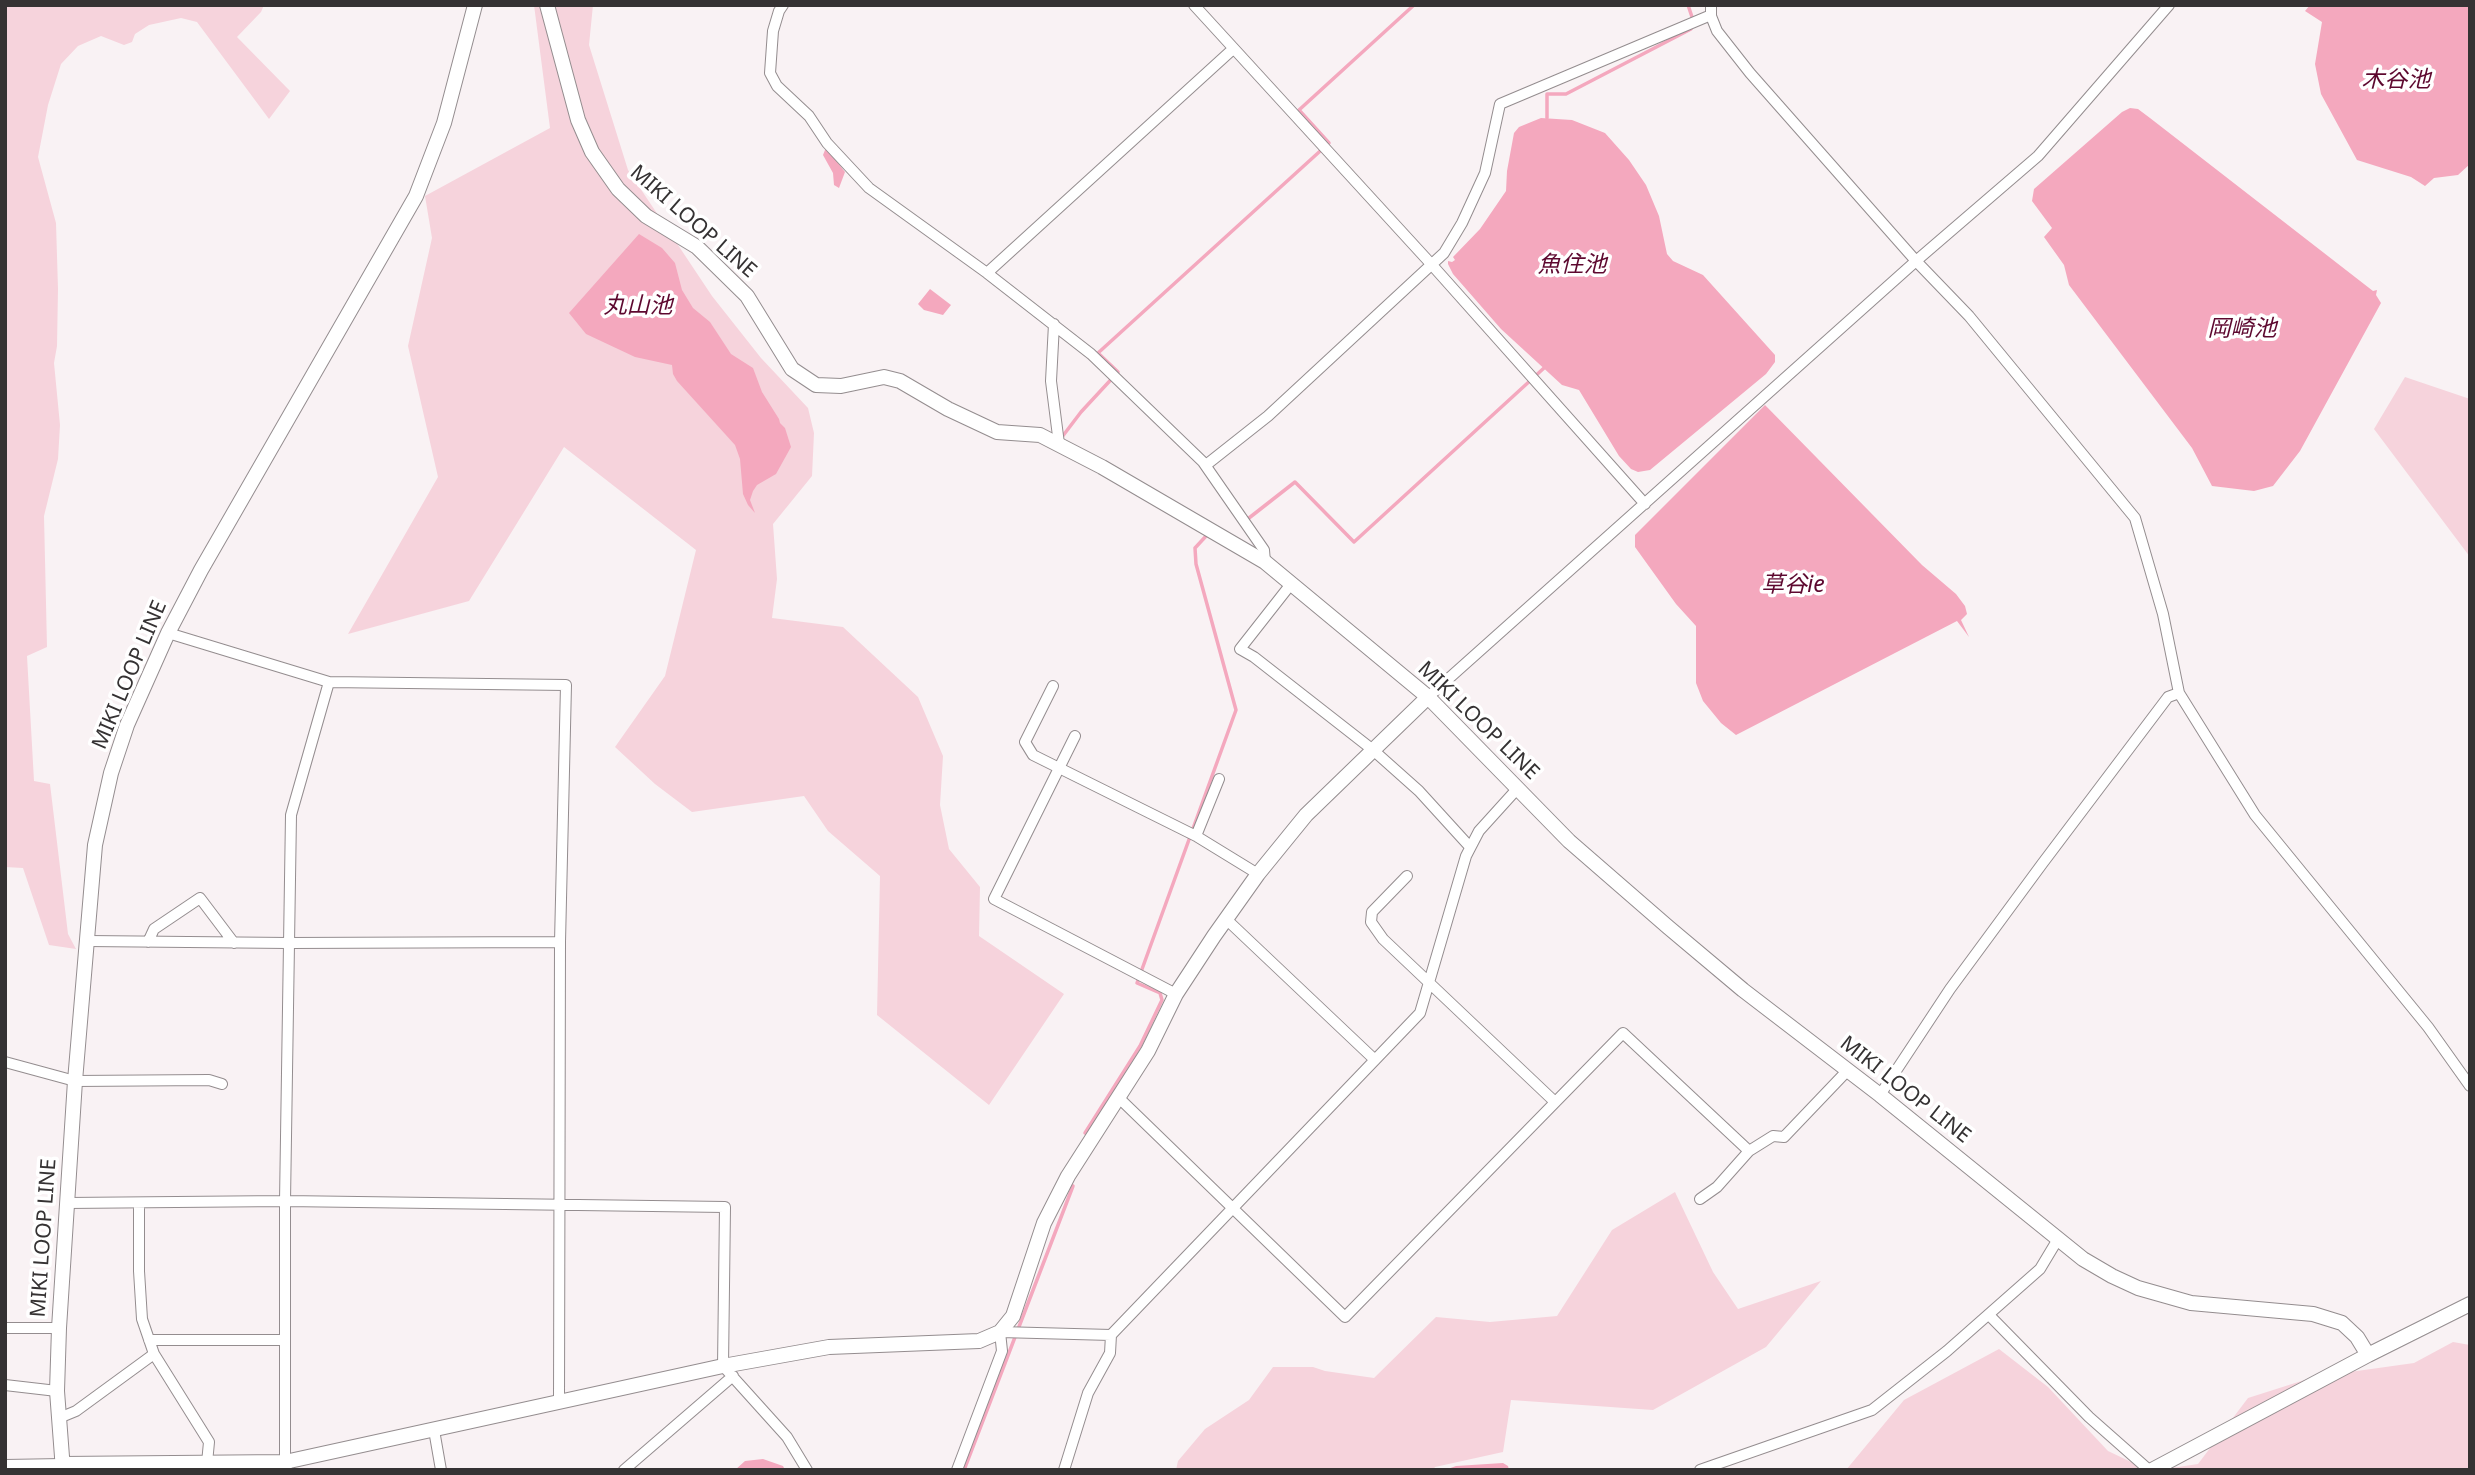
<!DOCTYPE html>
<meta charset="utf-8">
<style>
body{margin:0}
#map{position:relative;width:2475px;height:1475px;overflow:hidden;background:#f9f2f4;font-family:"Noto Sans",sans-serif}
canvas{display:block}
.frame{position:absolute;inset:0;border:7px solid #353233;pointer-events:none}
</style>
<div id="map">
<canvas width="2475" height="1475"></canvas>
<div class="frame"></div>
</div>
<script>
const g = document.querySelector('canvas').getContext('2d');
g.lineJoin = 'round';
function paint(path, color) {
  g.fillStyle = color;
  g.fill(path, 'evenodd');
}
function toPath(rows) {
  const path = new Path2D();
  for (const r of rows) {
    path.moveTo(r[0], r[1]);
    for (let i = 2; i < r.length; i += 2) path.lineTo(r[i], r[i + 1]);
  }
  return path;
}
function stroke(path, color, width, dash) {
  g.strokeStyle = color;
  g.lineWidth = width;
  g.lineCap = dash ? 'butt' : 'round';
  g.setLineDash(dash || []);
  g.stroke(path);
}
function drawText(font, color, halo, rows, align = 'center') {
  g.font = font + ' "Noto Sans","Noto Sans JP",sans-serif';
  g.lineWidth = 7;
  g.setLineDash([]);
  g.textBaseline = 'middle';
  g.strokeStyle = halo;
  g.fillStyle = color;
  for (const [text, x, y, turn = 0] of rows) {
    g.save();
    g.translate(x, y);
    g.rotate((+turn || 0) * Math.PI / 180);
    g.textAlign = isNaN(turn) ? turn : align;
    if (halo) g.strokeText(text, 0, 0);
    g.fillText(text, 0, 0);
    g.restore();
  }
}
const green = toPath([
 [5,5,264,5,261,12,237,37,290,91,269,119,197,22,181,18,149,25,135,34,132,42,124,45,101,36,78,46,61,64,48,105,38,157,56,223,58,289,57,346,54,363,60,425,58,459,44,516,47,647,27,656,34,781,50,784,68,934,76,949,49,945,23,868,5,867],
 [534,5,593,5,589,45,628,170,712,296,761,358,808,408,814,433,812,476,773,524,777,579,772,618,843,627,918,697,943,756,940,805,949,849,980,887,979,936,1064,994,989,1105,877,1015,880,876,828,831,804,796,692,812,655,784,615,747,665,676,696,550,564,447,469,601,348,634,438,477,408,346,432,238,425,196,550,128],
 [2405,377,2470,399,2470,557,2374,429],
 [1675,1192,1713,1272,1738,1309,1821,1281,1766,1347,1653,1410,1511,1400,1503,1452,1435,1467,1433,1470,1176,1470,1178,1461,1205,1429,1249,1400,1273,1367,1313,1367,1325,1371,1374,1378,1436,1317,1490,1322,1557,1316,1612,1230],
 [2453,1342,2470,1345,2470,1470,2158,1470,2198,1464,2248,1398,2314,1377,2414,1363],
 [1999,1349,2048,1387,2108,1451,2148,1470,1846,1470,1904,1400]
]);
const water = toPath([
 [2310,5,2470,5,2470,164,2458,175,2434,178,2425,186,2411,177,2357,160,2321,94,2315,64,2322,22,2305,11],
 [2130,108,2138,109,2150,118,2373,291,2377,290,2376,295,2381,303,2300,451,2273,486,2254,491,2212,486,2192,448,2069,285,2064,265,2044,237,2052,228,2032,201,2034,189,2122,112],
 [1541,118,1572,120,1605,133,1629,160,1646,185,1659,216,1667,254,1673,261,1703,275,1775,355,1775,362,1766,374,1650,470,1638,472,1631,469,1619,456,1579,390,1562,385,1501,329,1453,274,1448,264,1448,261,1452,262,1455,260,1453,257,1480,229,1506,191,1507,171,1514,133,1519,127],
 [825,150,828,150,845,172,839,188,834,185,833,173,823,155],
 [639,234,662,248,675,263,682,290,693,308,710,322,731,354,753,368,762,392,779,419,780,423,785,428,791,447,776,474,757,485,753,491,750,500,755,513,748,505,743,494,740,459,735,445,677,381,673,374,672,365,635,357,586,334,569,313],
 [930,289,951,305,943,315,924,310,918,304],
 [1765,405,1922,565,1956,594,1965,606,1967,614,1961,620,1969,637,1957,621,1736,735,1721,723,1703,701,1696,683,1696,626,1676,604,1635,547,1635,535],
 [763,1459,783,1466,785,1470,735,1470,745,1461],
 [1503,1463,1508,1466,1509,1470,1445,1470,1456,1466]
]);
const stream = toPath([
 [1688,5,1693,20],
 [1547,118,1547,94,1566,94,1691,29],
 [1062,437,1081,412,1118,372,1098,353,1329,143,1299,110,1414,5],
 [1249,518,1295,482,1354,542,1544,368],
 [1085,1133,1140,1046,1162,1000,1160,993,1137,983,1236,710,1196,564,1195,548,1207,535],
 [964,1470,1073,1186]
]);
const street = toPath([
 [783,5,779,11,773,31,770,73,777,86,809,116,827,143,869,188,987,273,1091,354,1203,462,1264,550,1265,562],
 [1194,5,1432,265,1645,504],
 [1711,5,1711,16,1717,31,1750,73,1916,261,1969,316,2135,518,2163,614,2179,693,2255,815,2428,1027,2470,1086],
 [987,273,1233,49],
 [1054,324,1051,381,1059,444],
 [1206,465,1268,416,1444,253,1462,223,1485,173,1500,104,1711,15],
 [1291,584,1240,649,1254,657,1373,750,1419,791,1470,847],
 [168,633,329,682,566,685,560,942,559,1402],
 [1053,686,1025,742,1033,755,1196,836,1258,874],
 [1428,697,1916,261,2038,156,2169,5],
 [1075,736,994,899,1176,994],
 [1196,836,1219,779],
 [1407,876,1372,912,1371,922,1383,939,1555,1102],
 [1226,919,1375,1060],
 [88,941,288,943,560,942],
 [148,942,154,929,200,898,234,943],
 [5,1062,75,1081,209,1080,222,1084],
 [1880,1095,1950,989,2042,864,2168,697,2179,693],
 [1119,1098,1345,1317,1623,1033,1749,1151],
 [1700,1199,1717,1187,1749,1151,1773,1136,1784,1137,1848,1070],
 [67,1203,285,1201,725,1207,723,1366,787,1437,807,1470],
 [139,1204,139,1271,142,1319,154,1354,209,1442,207,1463],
 [1989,1315,2089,1417,2149,1470],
 [5,1328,59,1328],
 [149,1340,285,1340],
 [5,1385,57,1391],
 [59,1418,76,1411,154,1354],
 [434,1430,441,1470],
 [5,1465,62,1464],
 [287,1470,285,1462,285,1201,291,815,329,682],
 [624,1470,733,1376],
 [957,1470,1002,1351,1000,1332,1111,1335,1420,1013,1466,856,1479,831,1517,789],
 [1064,1470,1088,1393,1110,1353,1111,1335],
 [1700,1470,1872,1410,1947,1351,2040,1269,2058,1239]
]);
const secondary = toPath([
 [547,5,578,120,592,152,618,189,646,216,697,247,747,296,792,369,816,385,841,386,884,377,900,381,948,409,997,432,1040,435,1102,467,1265,562,1428,697,1569,841,1668,927,1743,990,1880,1095,2083,1259,2112,1276,2138,1288,2191,1303,2313,1314,2342,1323,2357,1337,2368,1355],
 [62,1464,285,1462,723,1366,829,1347,979,1341,1000,1332,1013,1316,1044,1223,1068,1176,1148,1051,1176,994,1214,936,1258,874,1306,815,1428,697],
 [63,1470,57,1391,59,1328,75,1081,95,845,111,773,127,725,168,633,201,570,416,196,444,123,475,5],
 [2152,1470,2368,1355,2470,1304]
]);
const streetNames = [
 ["MIKI LOOP LINE",693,222,41],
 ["MIKI LOOP LINE",130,675,-67],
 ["MIKI LOOP LINE",1478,721,44],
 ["MIKI LOOP LINE",1905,1090,38],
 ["MIKI LOOP LINE",44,1238,-86]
];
const waterNames = [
 ["木谷池",2396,80],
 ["魚住池",1572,265],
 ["丸山池",638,306],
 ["岡崎池",2242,329],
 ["草谷ie",1793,585]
];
paint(green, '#f6d3dc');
paint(water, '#f4a8be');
stroke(stream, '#f4a8be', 3.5);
stroke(street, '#948d8f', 12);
stroke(secondary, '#948d8f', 16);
stroke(street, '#fff', 10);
stroke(secondary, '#fff', 14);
drawText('21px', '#353233', '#fff', streetNames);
drawText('italic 23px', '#5d082f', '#fff', waterNames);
</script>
